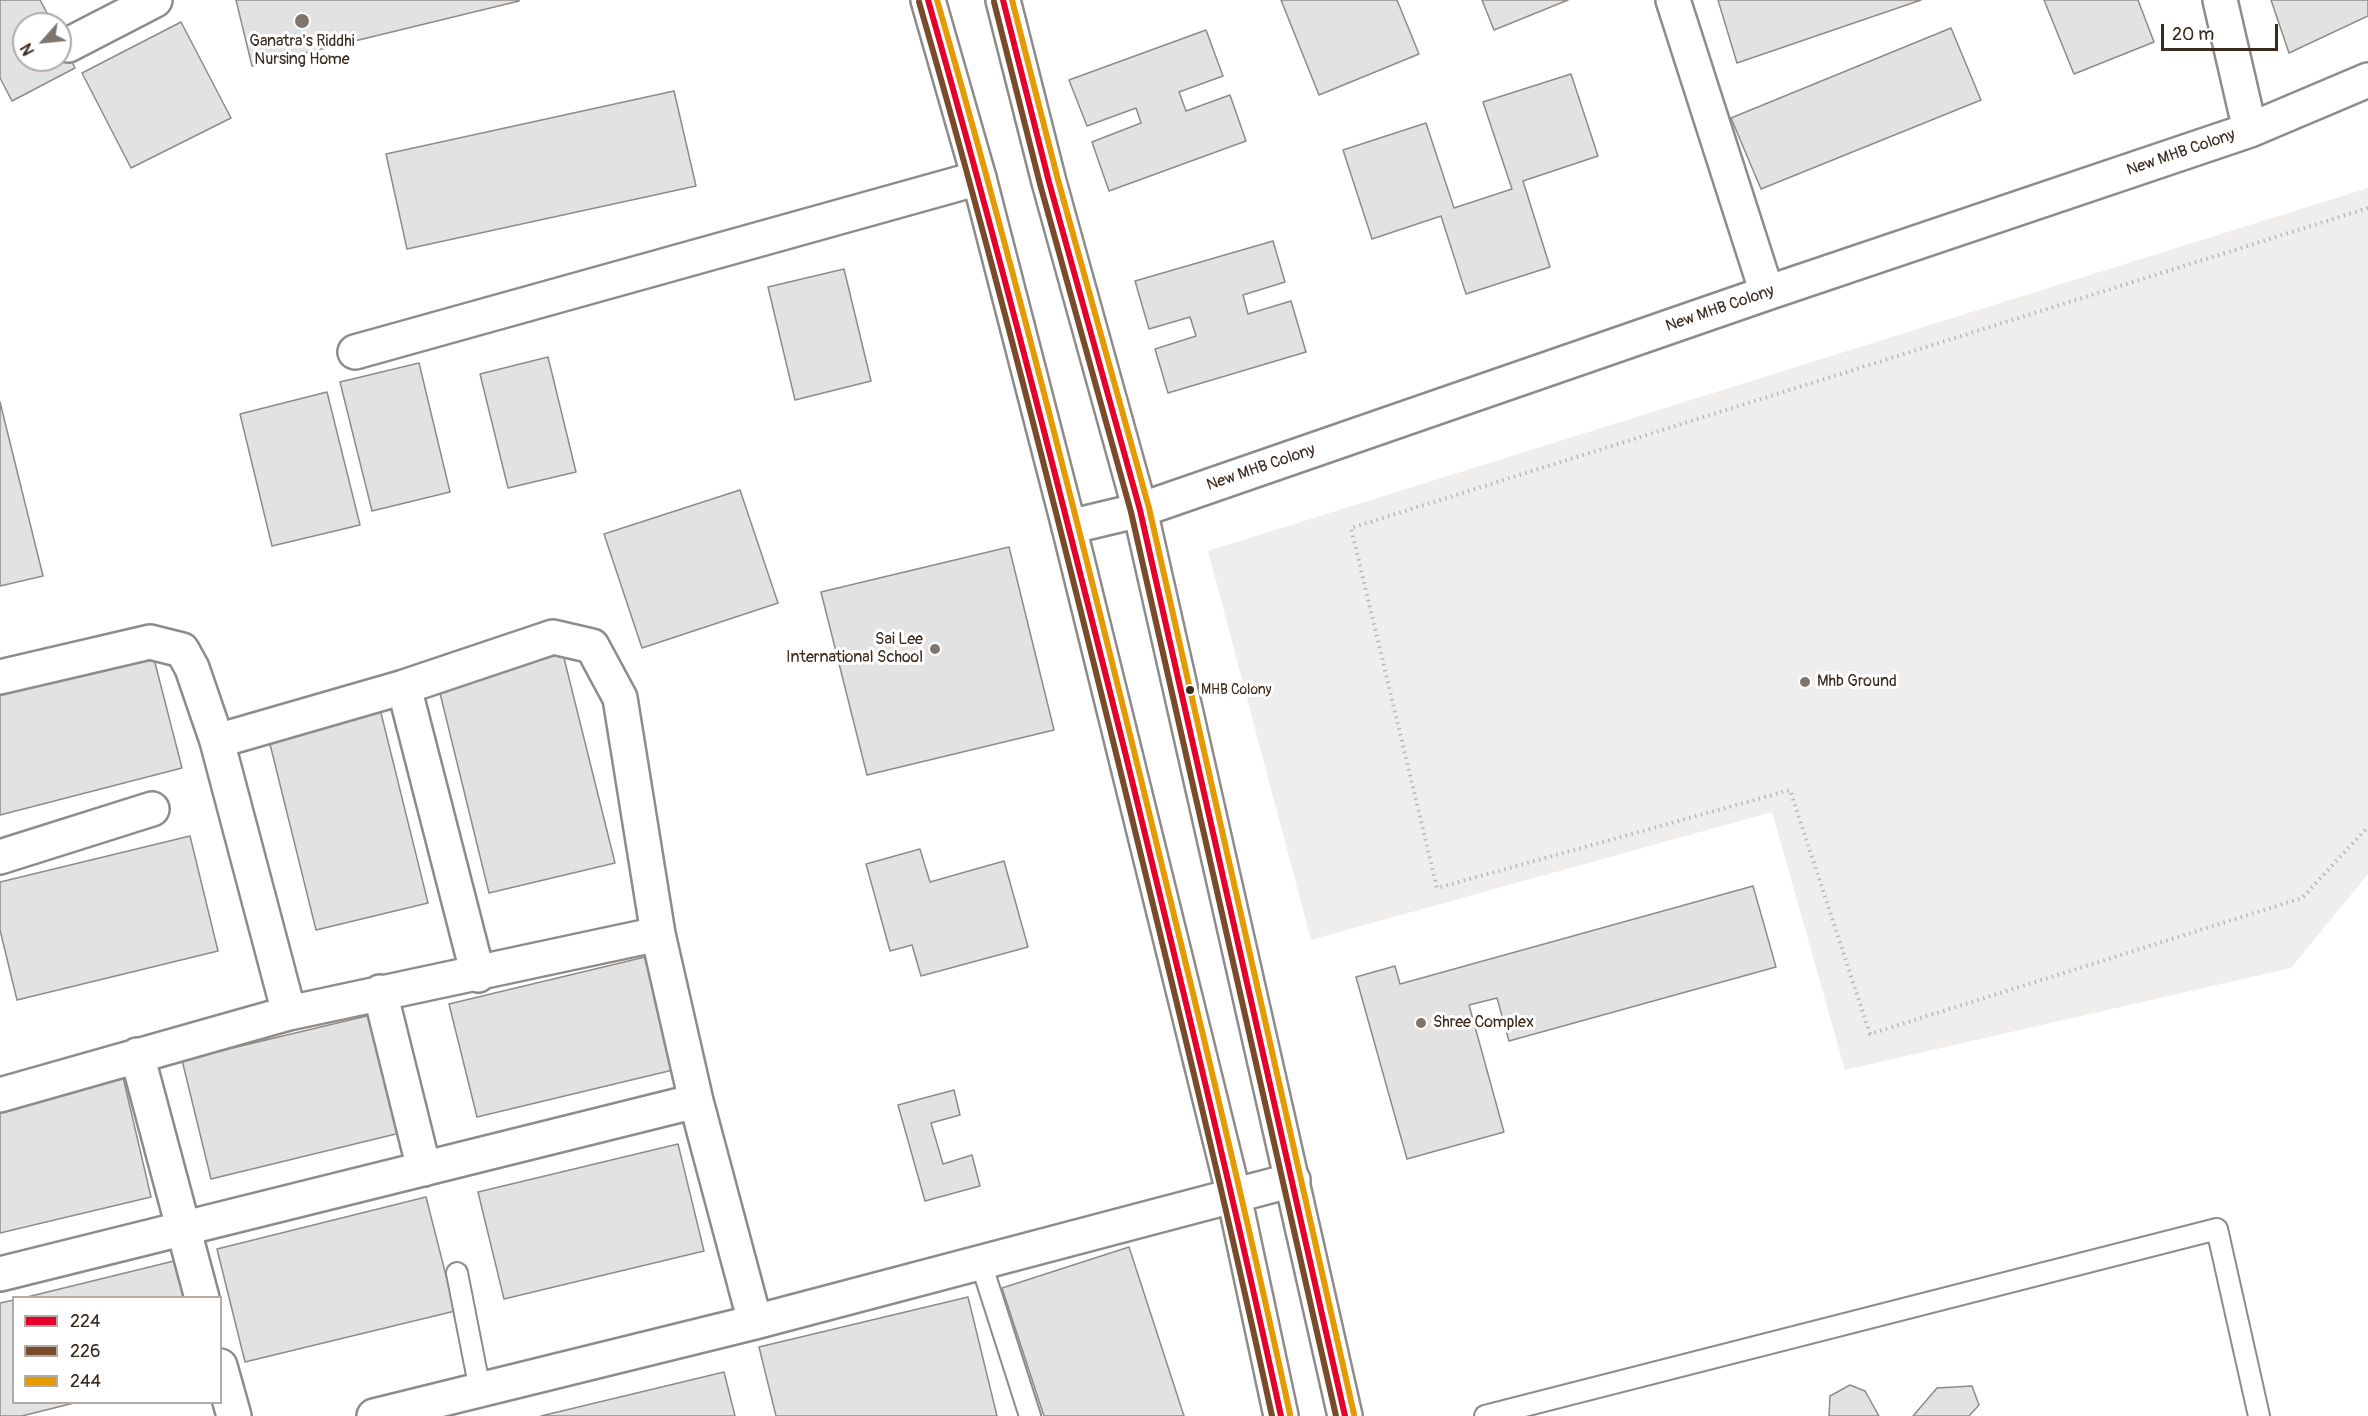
<!DOCTYPE html>
<style>
body{margin:0}
#map{position:relative;width:2368px;height:1416px;overflow:hidden;background:#fff;font-family:Pangolin,sans-serif}
canvas{display:block}
.legend{position:absolute;left:12px;top:1296px;width:210px;height:108px;box-sizing:border-box;background:#fff;border:2px solid #b1aaa5;margin:0;padding:8px 10px;list-style:none;font-size:18px;color:#3b2a1e}
.legend li{display:flex;align-items:center;gap:12px;height:30px}
.legend b{width:30px;border:2px solid #b1aaa5}
.north{position:absolute;left:12px;top:12px;width:60px;height:60px;box-sizing:border-box;background:#fff;border:2px solid #b1aaa5;border-radius:50%;rotate:243deg;font-size:16px;font-weight:700;line-height:24px;text-align:center;color:#3b2a1e}
.north::after{content:'';display:block;margin:auto;width:21px;height:27px;background:#80756d;clip-path:polygon(50% 0,100% 100%,50% 72%,0 100%)}
.scale{position:absolute;left:2161px;top:24px;width:117px;height:27px;box-sizing:border-box;border:3px solid #3b2a1e;border-top:0;padding-left:8px;font-size:18px;line-height:21px;white-space:nowrap;color:#3b2a1e;-webkit-text-stroke:4px #fff;paint-order:stroke}
</style>
<div id="map">
<canvas width="2368" height="1416"></canvas>
<ul class="legend">
<li><b style="height:8px;background:#e4002b"></b>224</li>
<li><b style="height:8px;background:#7a4b2a"></b>226</li>
<li><b style="height:8px;background:#e49a03"></b>244</li>
</ul>
<div class="north">N</div>
<div class="scale">20 m</div>
</div>
<script>
const ctx = document.querySelector('canvas').getContext('2d');
ctx.lineJoin = 'round';
function fillPath(path, color) { ctx.fillStyle = color; ctx.fill(path, 'evenodd'); }
function stroke(path, color, width, dash) { ctx.strokeStyle = color; ctx.lineWidth = width; ctx.lineCap = dash ? 'butt' : 'round'; ctx.setLineDash(dash || []); ctx.stroke(path); }
function write(font, color, halo, rows, align = 'center') {
  ctx.font = font + ' Pangolin,sans-serif'; ctx.lineWidth = 6; ctx.setLineDash([]); ctx.textBaseline = 'middle'; ctx.strokeStyle = halo; ctx.fillStyle = color; for (const [text, x, y, turn = 0] of rows) {
    ctx.save(); ctx.translate(x, y); ctx.rotate((+turn || 0) * Math.PI / 180); ctx.textAlign = isNaN(turn) ? turn : align; if (halo) ctx.strokeText(text, 0, 0); ctx.fillText(text, 0, 0); ctx.restore();
  }
}
fillPath(new Path2D(`
 M2368,188V874L2291,968L1845,1070L1772,812L1311,940L1208,551Z`), '#efeeed');
const building = new Path2D(`
 M0,0H40L53,24H24V60H60V38L75,68L12,101L0,78Z
 M236,0H519V1L252,66Z
 M1281,0H1397L1419,54L1319,95Z
 M1482,0H1568L1494,30Z
 M1718,0H1921L1737,63Z
 M2044,0H2138L2154,42L2074,74Z
 M2271,0H2368V16L2289,53Z
 M181,22L231,118L131,168L82,73Z
 M1951,28L1981,100L1761,189L1731,118Z
 M1206,30L1223,76L1179,92L1186,111L1230,95L1246,141L1109,191L1092,142L1141,123L1136,108L1087,126L1069,80Z
 M1571,74L1598,156L1523,181L1550,267L1466,294L1441,216L1372,239L1343,150L1426,123L1454,208L1512,189L1483,102Z
 M674,91L696,186L407,249L386,154Z
 M1273,241L1285,282L1243,295L1248,314L1291,301L1306,352L1168,393L1155,349L1196,336L1190,317L1149,329L1135,281Z
 M844,269L871,381L795,400L768,287Z
 M548,357L576,472L508,488L480,374Z
 M419,363L450,492L372,511L340,382Z
 M327,392L360,525L272,546L240,414Z
 M0,402L43,576L0,586Z
 M740,490L778,603L642,648L604,534Z
 M1009,547L1054,730L867,775L821,592Z
 M563,654L615,863L489,893L438,685Z
 M153,655L182,768L0,815V695Z
 M379,705L428,903L316,930L267,732Z
 M190,836L218,951L17,1000L0,930V882Z
 M920,849L930,882L1004,861L1028,947L921,976L912,945L890,951L866,864Z
 M1753,886L1776,967L1509,1041L1497,998L1469,1005L1504,1132L1407,1159L1356,977L1395,966L1400,984Z
 M645,957L673,1070L477,1117L449,1004Z
 M375,1014L404,1132L211,1179L182,1060Z
 M123,1077L151,1197L0,1233V1107Z
 M954,1090L960,1115L931,1123L943,1164L972,1155L980,1186L925,1201L898,1105Z
 M678,1144L704,1251L504,1299L478,1192Z
 M426,1197L455,1311L245,1362L217,1249Z
 M1129,1247L1184,1416H1044L1002,1288Z
 M178,1260L187,1298H23Z
 M968,1297L997,1416H776L759,1347Z
 M14,1300V1402H78L22,1416H0V1303Z
 M724,1372L735,1416H541Z
 M1850,1385L1865,1391L1879,1416H1829L1830,1396Z
 M1972,1386L1979,1405L1969,1416H1913L1937,1388Z`);
fillPath(building, '#e3e2e2');
stroke(building, '#8e8b88', 1.5);
const lane = new Path2D(`
 M981,1263L1030,1416
 M457,1273L480,1390
 M1485,1416L2217,1229L2259,1416`);
const street = new Path2D(`
 M1673,0L1767,293
 M2220,0L2250,130
 M68,45L155,0
 M355,352L979,178
 M1069,527L1140,510L1767,293L2250,130L2368,80
 M0,677L150,642L182,650L192,668L217,741L289,1013
 M404,687L478,975
 M217,741L404,687L553,637L592,646L620,698L658,934
 M0,857L152,809
 M380,992L424,1169
 M137,1055L202,1298
 M0,1095L289,1013L658,934L696,1101L755,1322
 M0,1274L696,1101
 M220,1366L234,1416
 M374,1416L755,1322L1293,1180`);
const secondary = new Path2D(`
 M928,0L979,178L1069,527L1234,1196L1281,1416
 M1003,0L1049,182L1140,510L1345,1416`);
stroke(lane, '#8e8b88', 24);
stroke(street, '#8e8b88', 38);
stroke(secondary, '#8e8b88', 38);
stroke(new Path2D(`
 M2368,208L1351,528L1437,888L1790,790L1870,1034L2302,898L2368,827`), '#b9b8b6', 4, [1.5, 4.5]);
stroke(lane, '#fff', 20);
stroke(street, '#fff', 33);
stroke(secondary, '#fff', 33);
stroke(new Path2D(`
 M928,0C999,249 1062,500 1125,752C1179,973 1233,1194 1281,1416
 M1003,0L1049,182L1140,510L1345,1416`), '#e4002b', 6);
stroke(new Path2D(`
 M919,2C991,251 1054,502 1116,753C1170,974 1224,1194 1272,1416
 M994,2L1040,184L1131,512L1336,1416`), '#7a4b2a', 6);
stroke(new Path2D(`
 M937,0C1009,249 1072,500 1134,751C1188,972 1242,1192 1290,1414
 M1012,0L1058,180L1149,508L1354,1414`), '#e49a03', 6);
for (const [x, y, r, color] of [
 [302,21,8,"#80756d"],
 [935,649,6,"#80756d"],
 [1805,682,6,"#80756d"],
 [1190,690,5,"#3b2a1e"],
 [1421,1023,6,"#80756d"]
]) { const dot = new Path2D(); dot.arc(x, y, r, 0, 2 * Math.PI); ctx.fillStyle = color; ctx.fill(dot); stroke(dot, '#fff', 2); }
write('14px', '#3b2a1e', '#fff', [
 ["MHB Colony",1201,690]
], 'left');
write('16px', '#3b2a1e', '#fff', [
 ["Ganatra's Riddhi",302,42,"center"],
 ["Nursing Home",302,60,"center"],
 ["Sai Lee",923,640,"right"],
 ["International School",923,658,"right"],
 ["Mhb Ground",1817,682],
 ["Shree Complex",1433,1023]
], 'left');
write('16px', '#3b2a1e', '#fff', [
 ["New MHB Colony",2181,153,-19],
 ["New MHB Colony",1720,309,-19],
 ["New MHB Colony",1261,468,-19]
]);
</script>
